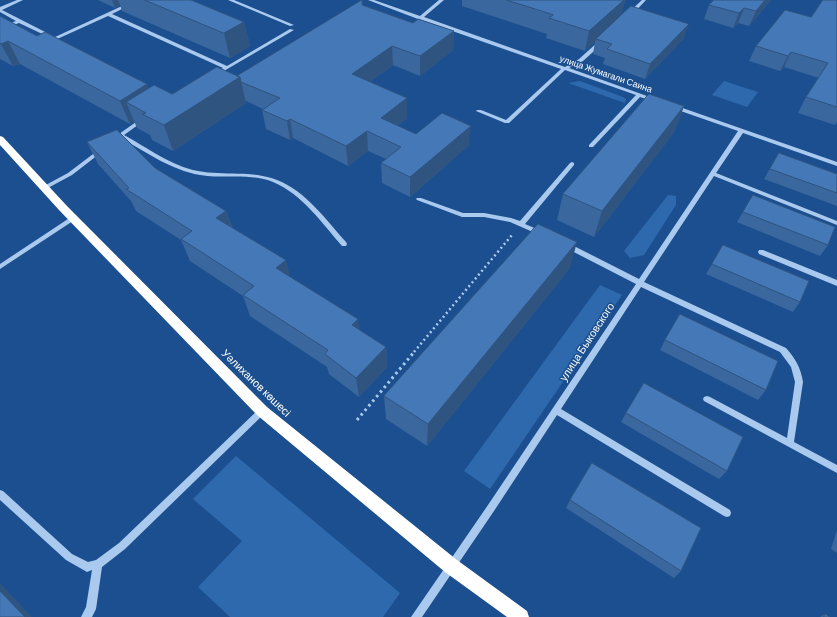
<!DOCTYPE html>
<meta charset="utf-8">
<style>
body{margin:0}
canvas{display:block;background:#1b4f8f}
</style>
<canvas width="837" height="617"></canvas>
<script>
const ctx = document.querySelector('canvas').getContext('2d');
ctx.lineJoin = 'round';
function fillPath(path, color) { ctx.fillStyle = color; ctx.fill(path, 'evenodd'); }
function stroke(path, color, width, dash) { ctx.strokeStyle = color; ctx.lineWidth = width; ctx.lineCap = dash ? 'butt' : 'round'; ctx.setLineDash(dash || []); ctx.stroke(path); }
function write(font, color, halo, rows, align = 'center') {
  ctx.font = font + ' Barlow,sans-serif'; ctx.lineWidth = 3; ctx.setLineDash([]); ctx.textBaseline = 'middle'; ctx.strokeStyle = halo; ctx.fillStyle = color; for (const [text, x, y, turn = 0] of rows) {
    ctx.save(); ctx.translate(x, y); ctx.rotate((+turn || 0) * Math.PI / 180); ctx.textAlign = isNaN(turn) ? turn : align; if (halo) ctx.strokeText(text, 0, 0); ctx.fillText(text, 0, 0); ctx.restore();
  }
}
fillPath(new Path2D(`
 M580,81L623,97L626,99L625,103L568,83Z
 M724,81L758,92L747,107L712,95Z
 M668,195L676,196V205L644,255L630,258L624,251Z
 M600,285L622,295L490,489L464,471Z
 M236,456L400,593L383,617H230L198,587L242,541L193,499Z`), '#2e69ad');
stroke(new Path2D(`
 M414,352L512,235`), '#a9c9ee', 2.5, [2, 3]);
stroke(new Path2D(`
 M357,420L415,351`), '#a9c9ee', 3, [2.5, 3.5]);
fillPath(new Path2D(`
 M17,0H23L2,10L55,37L135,0H140L112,14L227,66L290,29L294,30L217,75L215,74V73L223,68L108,16L55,40L19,23L0,30V27L16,21L0,12V7Z
 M228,0H234L294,25L290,26Z
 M368,0H374L420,16L439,0H444L424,17L565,67L579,59L599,41H603V43L583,61L569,68L658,100L655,102L640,97L593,147H589V145L636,95L565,70L509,123H505L476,111L477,110H481L506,120L561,69L418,19Z
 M642,0H646L632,15H628V13Z
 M674,105L837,162V166L743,133L716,173L837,221V225L714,176L644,282L786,348C795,358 801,368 803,382L794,442L837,465V473L704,401L703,399L704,397L707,396L710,397L787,438L795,382L791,367L780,352L641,287L561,409L730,510L731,513L730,516L727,517L724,516L557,415L494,511L422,617H411L488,505L636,284L566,248L565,246L566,244H570L639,279L738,131L672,108V106Z
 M143,117L145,118V120L124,135C148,148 171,166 198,171C224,176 252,170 277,180C306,191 326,220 346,242L347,244L346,246H342C322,223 302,194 273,182C250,173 224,179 200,175C171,170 146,152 121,138L116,141H112V139Z
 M101,148L104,150L103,151L72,175L46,189H42V187L68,173Z
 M572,162L574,163V165L525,224L544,232L545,234L544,236H542L510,222L484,217H462L417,200L416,199L417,198H421L463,213H484L511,218L520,221L570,163Z
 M71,217H73L76,219L0,269V264Z
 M759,250H763L837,280V286L759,254L758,252Z
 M262,408L265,409L266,411L265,413L125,549L102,567L96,609L92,617H81L86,607L92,570L87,572L66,560L0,500V490L3,491L72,554L88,562L96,560L119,543L259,409Z`), '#a9c9ee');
fillPath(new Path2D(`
 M0,136L3,137L67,206L267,407L457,560L527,611L529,617H507L445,572L257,415L59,210L0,145Z`), '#fff');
fillPath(new Path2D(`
 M98,0H191L244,22L250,46L230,58L122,11L120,5L115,8Z
 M362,0L363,5L413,23L454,31L453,50L420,76L393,65L370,82L407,118L397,126L416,134L469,145L410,197L382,183L381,163L386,159L368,151L348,166L293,138L290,140L266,129L262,110L263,109L246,101V103L173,151L152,140L150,135L137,128L134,121L130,124L20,64L13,66L0,59V16L37,36L149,88L172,94L237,76Z
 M462,0H626L625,1L621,15L684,38L645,79L603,64L605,58L593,54L595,42L585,51L546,38L547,34L462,6Z
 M714,0H771L749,26L738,23L733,28L704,19L709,5Z
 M837,0V122L835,125L798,113L806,97L819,78L784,67L780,71L749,61L756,46L811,17Z
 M684,106L674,132L594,237L557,220L563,194Z
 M87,142L155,168L226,211L232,227L290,277L360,331L386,347L387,367L359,397L329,374L327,367L250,316L243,296L190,261L181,240L136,211L131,201L98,164Z
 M779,153L837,174V206L764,179Z
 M743,212L828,245L820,256L737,222Z
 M712,264L800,302L793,312L706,274Z
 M570,268L427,446L386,419L384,396Z
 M665,340L766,390L758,400L660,350Z
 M626,413L727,471L719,479L621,422Z
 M570,500L681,571L674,578L566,508Z
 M837,530V553L831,549Z
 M825,614L830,617H820Z`), '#3a679d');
fillPath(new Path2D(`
 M112,0H118L120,5L115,8Z
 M613,0H626L625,1L620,18L596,39L595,42L585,51L589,31Z
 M765,0H771L749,26L756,11Z
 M744,8L738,23L733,28L739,13Z
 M244,22L250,46L230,58L224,33Z
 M689,24L684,38L645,79L650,64Z
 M454,31L453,50L420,76V56Z
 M8,41L20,64L13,66L1,44Z
 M392,46L393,65L354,94L352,74Z
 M791,52L784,67L780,71L788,56Z
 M240,77L246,103L173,151L164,125Z
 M147,84L156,107L126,102L134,121L130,124L120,101Z
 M407,98V118L382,138L381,118Z
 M684,106L674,132L594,237L602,211Z
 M290,119L293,138L290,140L287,121Z
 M471,126L469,145L410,197V177Z
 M367,131L368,151L348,166L346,146Z
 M226,211L233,232L216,218Z
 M577,242L570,268L427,446L428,424Z
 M286,260L291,281L276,268Z
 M358,319L361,339L352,325Z
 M386,347L387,367L359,397L356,378Z
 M0,583L32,617H25L0,591Z`), '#305480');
const building = new Path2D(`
 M145,0H191L244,22L224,33Z
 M362,0V5L413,23L418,19L454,31L420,56L392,46L352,74L407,98L381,118L416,134L442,113L471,126L410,177L381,163L401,147L367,131L346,146L290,119L287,121L262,110L280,98L241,82L240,77L237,76Z
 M507,0H624L589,31L549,18L553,15Z
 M714,0H765L756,11L744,8L739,13L709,5Z
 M823,0H837V107L806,97L828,63L791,52L788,56L756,46L785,10L811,17Z
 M631,6L689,24L650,64L607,49L612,44L596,39Z
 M0,16L37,36L45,32L147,84L120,101L8,41L1,44L0,43Z
 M217,67L240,77L164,125L142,114L146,113L126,102L154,85L172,94Z
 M649,94L684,106L602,211L563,194Z
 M117,130L155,168L226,211L216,218L286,260L276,268L358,319L352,325L386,347L356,378L325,354L328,350L243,295L254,286L181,239L192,231L126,189L129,188L87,142Z
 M779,153L837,174V193L770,169Z
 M753,195L835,227L828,245L743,212Z
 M538,224L577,242L428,424L384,396Z
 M723,245L809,281L800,302L712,264Z
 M680,314L778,361L766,390L665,340Z
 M644,383L743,437L727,471L626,413Z
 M592,463L701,528L681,571L570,500Z
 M0,591L25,617H0Z
 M825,614L830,617H824Z`);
fillPath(building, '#4478b7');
stroke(building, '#305480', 1);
write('9px', '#fff', '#1b4f8f', [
 ["улица Жумагали Саина",606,74,19]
]);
write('11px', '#fff', '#1b4f8f', [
 ["улица Быковского",587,342,-57],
 ["Уәлиханов көшесі",256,383,44]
]);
</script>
